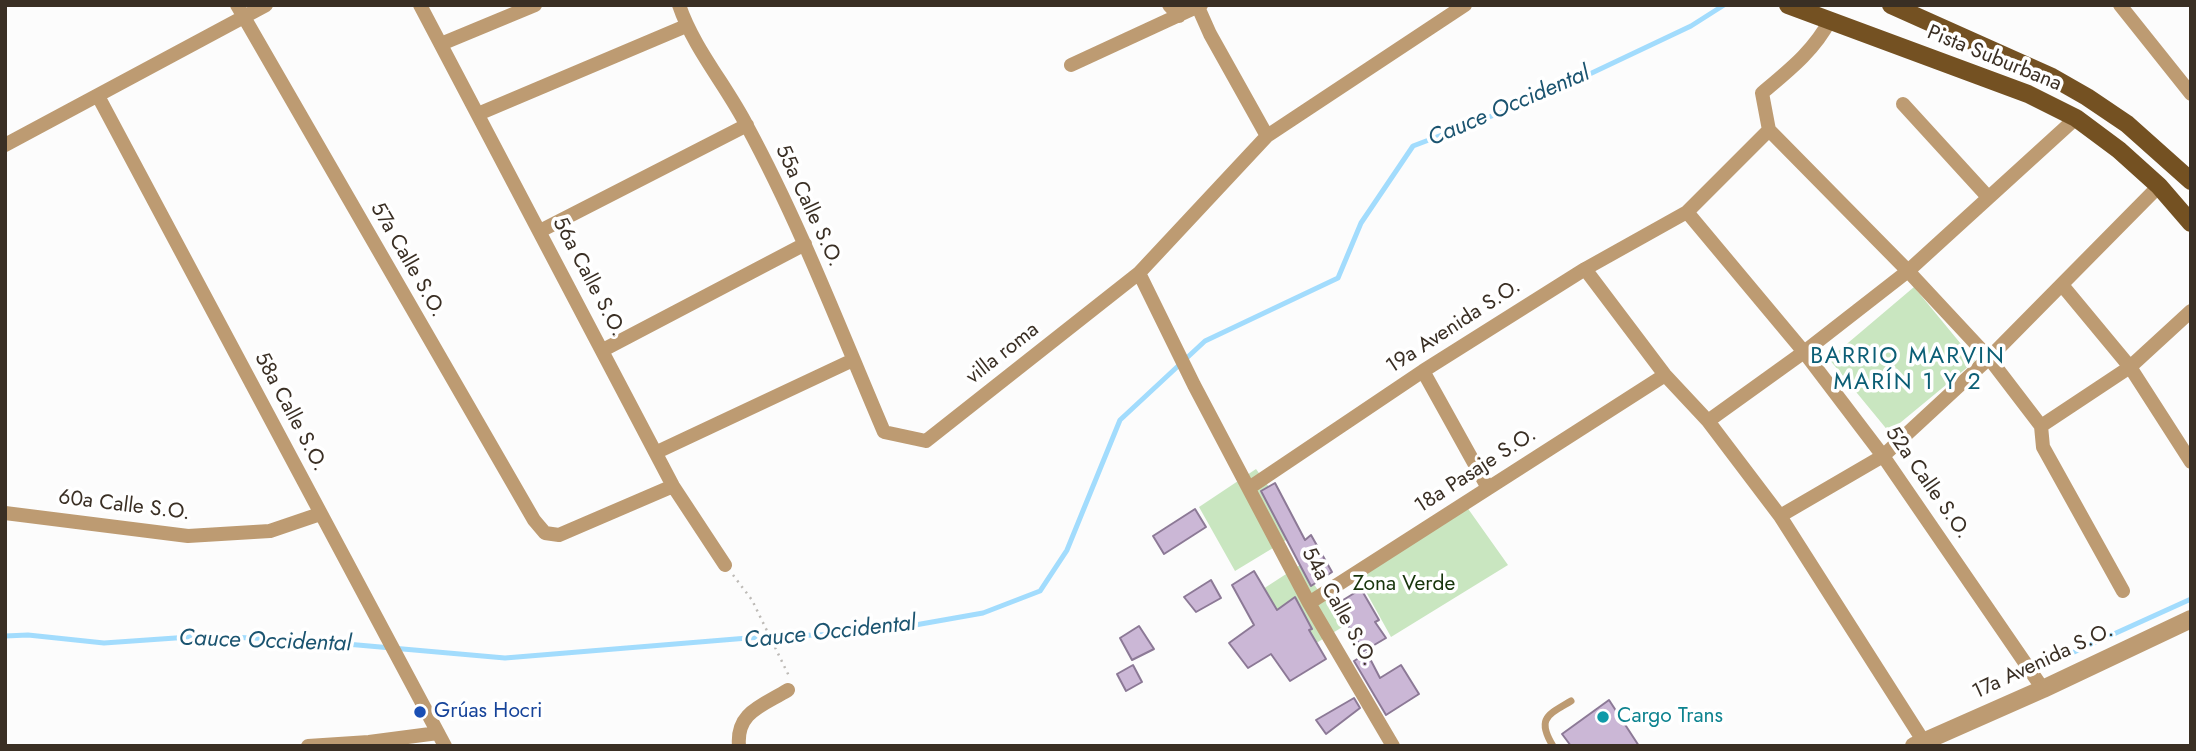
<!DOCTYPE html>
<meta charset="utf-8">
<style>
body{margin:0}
#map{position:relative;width:2196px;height:751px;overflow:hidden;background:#fcfcfc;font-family:Jost,sans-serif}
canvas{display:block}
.frame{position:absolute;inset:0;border:7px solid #3a2f24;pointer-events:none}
</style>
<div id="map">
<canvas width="2196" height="751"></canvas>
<div class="frame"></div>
</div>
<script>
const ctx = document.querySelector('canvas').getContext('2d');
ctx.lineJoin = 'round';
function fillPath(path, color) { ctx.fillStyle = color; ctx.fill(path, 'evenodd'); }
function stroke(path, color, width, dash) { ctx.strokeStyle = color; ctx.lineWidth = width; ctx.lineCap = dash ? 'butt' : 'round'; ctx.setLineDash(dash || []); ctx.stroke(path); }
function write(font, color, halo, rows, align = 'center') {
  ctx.font = font + ' Jost,sans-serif'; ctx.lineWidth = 7; ctx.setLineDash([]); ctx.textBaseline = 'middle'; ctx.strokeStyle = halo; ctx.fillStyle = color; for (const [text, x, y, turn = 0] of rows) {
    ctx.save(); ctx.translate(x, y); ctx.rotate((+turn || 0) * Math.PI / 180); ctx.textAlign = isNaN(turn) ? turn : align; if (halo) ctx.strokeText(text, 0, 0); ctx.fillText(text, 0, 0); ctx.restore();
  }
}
fillPath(new Path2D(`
 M1914,287L1975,361L1889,432L1829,359Z
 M1256,469L1301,531L1235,571L1199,507Z
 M1464,503L1508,565L1391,637L1355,572Z
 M1300,565L1344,626L1279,666L1243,602Z`), '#c9e6c0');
stroke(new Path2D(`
 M5,636L28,635L104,643L204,636L301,640L505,658L760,637L870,633L983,613L1040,591L1067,550L1120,420L1205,341L1338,278L1361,223L1413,146L1539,98L1691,26L1724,5
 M2052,662L2191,599`), '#a2dcfd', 5);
const building = new Path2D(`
 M1275,483L1305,540L1311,535L1332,572L1311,586L1261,491Z
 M1195,509L1206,527L1164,554L1153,536Z
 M1254,571L1277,610L1295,597L1312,629L1309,630L1326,659L1290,681L1271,654L1248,668L1229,643L1254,625L1232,585Z
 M1211,580L1221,598L1196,612L1184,597Z
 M1361,589L1379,620L1375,622L1386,638L1364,651L1335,605Z
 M1139,626L1154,649L1132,660L1120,638Z
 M1367,653L1380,678L1401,665L1419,694L1386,715L1354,661Z
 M1133,665L1142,682L1126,691L1117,674Z
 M1354,698L1360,708L1326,734L1316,720Z
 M1609,700L1639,746H1571L1562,734Z`);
fillPath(building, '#cbb7d6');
stroke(building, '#8c7996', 2);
stroke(new Path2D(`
 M733,575L752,600L789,676`), '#bdbab6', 2.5, [2, 5]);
stroke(new Path2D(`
 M1553,746C1536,718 1548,715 1571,701`), '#bd9b72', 7);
stroke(new Path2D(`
 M237,5L534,520L545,533L559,535L673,486
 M420,5L673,486L725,565
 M679,5C694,49 726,85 747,126C800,224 840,329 884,432L926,441L1139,273L1267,136
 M1169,5L1179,16
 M2120,5L2191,94
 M1198,7L1210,34L1267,136L1465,5
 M1830,20C1814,51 1788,71 1762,93L1769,130L1908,271L1989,358L2041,426L2130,367L2191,311
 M441,44L535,5
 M1071,65L1201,5
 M98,96L445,746
 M1903,104L1988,197
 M478,114L686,26
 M5,145L266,5
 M1687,212L1804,352L1883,456L2043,689
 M540,231L747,125
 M1585,269L1665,375L1708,421L1780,516L1924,742
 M1139,273L1194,385L1309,603L1393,746
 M2062,285L2130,367L2191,462
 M603,350L805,244
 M1423,371L1488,488
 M1708,421L1804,352L1908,271L2076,118
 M2041,426L2043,447L2123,591
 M657,452L853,360
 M1249,488L1423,371L1585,269L1687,212L1769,130
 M5,513L188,536L270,531L320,514
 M1780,516L1883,456L1989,358L2159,186
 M1309,603L1665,375
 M308,746L369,742L438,733
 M739,746C736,712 762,706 788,690`), '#bd9b72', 14);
stroke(new Path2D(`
 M1914,746L2043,689L2191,619`), '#bd9b72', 18);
stroke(new Path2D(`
 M1788,5L2028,94L2076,118L2119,150L2159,186L2191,223
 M1891,5L2052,77L2087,97L2127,124L2191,181`), '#745122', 18);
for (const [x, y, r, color] of [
 [420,712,7,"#1a4fb4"],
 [1603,717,7,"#0f9aa8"]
]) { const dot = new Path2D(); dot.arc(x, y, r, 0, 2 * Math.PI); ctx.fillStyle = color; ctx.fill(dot); stroke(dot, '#fff', 2.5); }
write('21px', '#3a2f24', '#fff', [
 ["Pista Suburbana",1994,59,22],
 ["55a Calle S.O.",808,206,65],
 ["57a Calle S.O.",407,260,60],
 ["56a Calle S.O.",588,277,62],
 ["19a Avenida S.O.",1454,327,-33],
 ["villa roma",1003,354,-38],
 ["58a Calle S.O.",290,412,62],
 ["18a Pasaje S.O.",1476,471,-33],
 ["52a Calle S.O.",1927,483,55],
 ["60a Calle S.O.",124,506,7],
 ["54a Calle S.O.",1338,607,61],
 ["17a Avenida S.O.",2043,662,-25]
]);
write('21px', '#17340b', '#fff', [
 ["Zona Verde",1404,585]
]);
write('21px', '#164399', '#fff', [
 ["Grúas Hocri",434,712]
], 'left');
write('21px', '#0d838f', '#fff', [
 ["Cargo Trans",1617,717]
], 'left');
write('italic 23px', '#1b5470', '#fff', [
 ["Cauce Occidental",1509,107,-23],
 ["Cauce Occidental",830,633,-6],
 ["Cauce Occidental",265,642,2]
]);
ctx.letterSpacing = '2px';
write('23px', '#0b5e75', '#fff', [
 ["BARRIO MARVIN",1908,357],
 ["MARÍN 1 Y 2",1908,383]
]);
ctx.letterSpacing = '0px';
</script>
